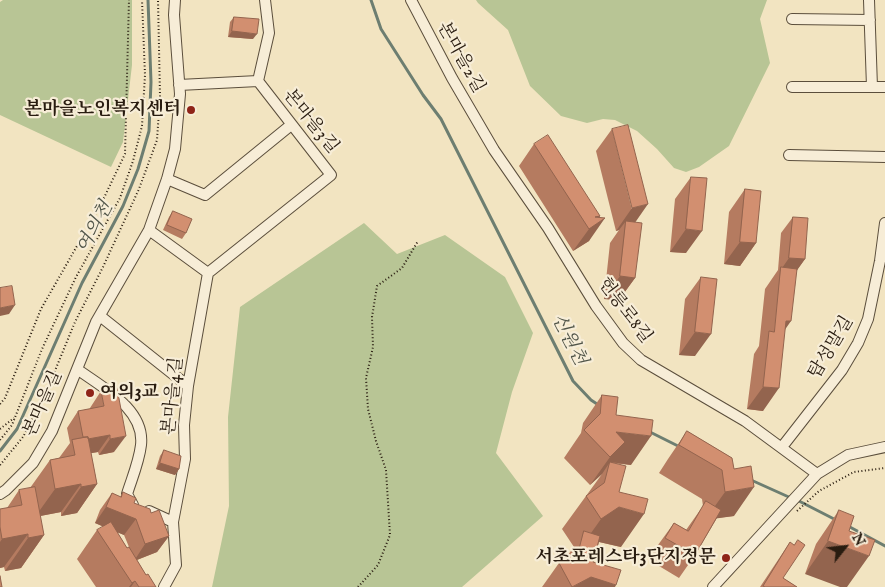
<!DOCTYPE html>
<meta charset="utf-8">
<style>
body{margin:0}
#map{position:relative;width:885px;height:587px;overflow:hidden;background:#f2e4c1;font-family:"IM FELL English",serif}
canvas{display:block}
.north{position:absolute;left:820px;top:522px;width:50px;height:50px;-webkit-text-stroke:4px #f7edd7;paint-order:stroke;rotate:61deg;font-size:14px;font-weight:700;line-height:20px;text-align:center;color:#291c10}
.north::after{content:'';display:block;margin:auto;width:18px;height:22px;background:#291c10;clip-path:polygon(50% 0,100% 100%,50% 72%,0 100%)}
</style>
<div id="map">
<canvas width="885" height="587"></canvas>
<div class="north">N</div>
</div>
<script>
const ctx = document.querySelector('canvas').getContext('2d');
ctx.lineJoin = 'round';
function fillPath(path, color) { ctx.fillStyle = color; ctx.fill(path, 'evenodd'); }
function stroke(path, color, width, dash) { ctx.strokeStyle = color; ctx.lineWidth = width; ctx.lineCap = dash ? 'butt' : 'round'; ctx.setLineDash(dash || []); ctx.stroke(path); }
function write(font, color, halo, rows, align = 'center') {
  ctx.font = font + ' "IM FELL English","Noto Serif KR",serif'; ctx.lineWidth = 4.5; ctx.setLineDash([]); ctx.textBaseline = 'middle'; ctx.strokeStyle = halo; ctx.fillStyle = color; for (const [text, x, y, turn = 0] of rows) {
    ctx.save(); ctx.translate(x, y); ctx.rotate((+turn || 0) * Math.PI / 180); ctx.textAlign = isNaN(turn) ? turn : align; if (halo) ctx.strokeText(text, 0, 0); ctx.fillText(text, 0, 0); ctx.restore();
  }
}
fillPath(new Path2D(`
 M3,0H132V65L123,142L111,167L0,115V2Z
 M476,0H767L760,19L770,63L729,146L699,167L686,172L674,168L657,149L637,131L615,120L603,119L587,123L561,116L530,86L508,30L478,3Z
 M364,223L397,254L445,235L505,277L533,333L512,392L496,453L543,516L462,587H212L229,506L228,417L240,307Z`), '#b8c595');
stroke(new Path2D(`
 M371,0L381,29L423,95L441,119L573,381L591,400L600,406
 M650,432L680,447
 M0,451L17,429L82,283L123,206L138,169L149,131L151,82L148,0
 M751,480L791,498
 M797,500L836,520
 M848,526L885,546`), '#6d7e71', 3);
const street = new Path2D(`
 M411,0L452,78L494,150L548,228L596,306L623,343L641,360L745,421L817,474
 M869,0L872,87
 M792,19L870,20
 M258,81L269,33L265,0
 M792,87H885
 M789,155L885,157
 M167,179L205,195L291,125
 M149,230L208,273L331,175L258,81L179,85
 M100,316L188,386
 M77,369C103,388 145,409 141,445C139,462 132,478 127,494L133,505
 M782,447L842,370L858,343L868,319L880,261L885,223
 M0,494L6,490L33,463L52,431L96,322L149,230L167,179L175,149L180,94L174,15L175,0
 M149,511L173,522
 M164,587L176,565L173,522L185,459L184,425L188,386L208,273
 M713,587L817,474L848,455L885,447`);
stroke(street, '#5b4e3c', 12);
stroke(new Path2D(`
 M0,404L5,398L41,309L101,204L125,154L129,0
 M0,429L14,418
 M0,440L12,425L42,349L76,277L120,198L133,161L142,126L145,75L142,0
 M0,465L23,437L45,395L75,322L103,267L139,189L157,140L160,96L158,0
 M797,511L819,491L854,472L885,468
 M358,587L378,565L390,535L386,470L376,441L368,409L366,378L373,347L372,317L377,286L402,268L418,241`), '#291c10', 2, [1, 2.5]);
stroke(street, '#f7edd7', 10);
fillPath(new Path2D(`
 M234,17L253,39L228,37L230,22Z
 M612,129L635,222V278L619,300L604,299L610,243L619,230L616,231L596,151Z
 M534,144L600,216L589,241L573,251L519,166Z
 M691,177L686,253L670,252L675,199Z
 M745,189L756,243L740,266L724,264L729,212Z
 M173,211L186,233L182,239L163,230L169,217Z
 M793,217L805,259L796,271L785,329L763,411L747,409L754,354L759,346L765,289L778,270L781,233Z
 M701,277L695,356L679,355L685,299Z
 M101,391L114,452L99,455L98,452L91,453L97,484L77,513L61,516V512L40,516L44,535L21,568L5,571L4,567L0,568V509L7,508L19,490L30,488L50,460L59,458L70,443L67,428L78,411L90,409V408Z
 M602,395L616,415L631,465L611,463L619,492L621,547L599,542L593,562L615,587H542L559,563L564,560L574,547L562,529L602,474L590,485L564,458L581,433L583,423Z
 M687,431L732,458L734,516L717,518L695,555L679,578L649,560L658,545L674,523L686,530L703,506L702,499L659,473L668,459Z
 M164,450L179,469L175,475L156,469L160,456Z
 M123,492L134,503L151,513L169,536L157,552L137,560L146,575L156,587H96L77,559L97,530L104,527L95,523L100,510L112,493L120,497ZM117,532L124,535L129,547L127,548Z
 M839,510L849,531L805,574L816,544Z
 M790,542L783,578L797,587H760Z`), '#b57b60');
fillPath(new Path2D(`
 M232,31L257,34L253,39L228,37Z
 M648,204L632,227L626,221L619,230L616,231L632,208Z
 M600,216L594,225L605,218L589,241L573,251L589,229L595,217Z
 M686,229L702,231L686,253L670,252Z
 M740,242L756,243L740,266L724,264Z
 M789,258L805,259L793,276L780,271Z
 M620,276L635,278L619,300L604,299Z
 M15,305L9,314L0,316V308Z
 M786,321H791L775,344Z
 M695,332L711,334L695,356L679,355Z
 M763,387L779,388L763,411L747,409Z
 M616,432L651,436L631,465L611,462L609,465L610,462L602,474L590,485L610,457Z
 M110,435L98,452L74,456L84,440Z
 M126,436L114,452L99,455L110,439Z
 M160,463L179,469L175,475L156,469Z
 M81,484L61,512L35,517L55,489Z
 M97,484L77,513L61,516L81,487Z
 M754,487L734,516L705,520L725,492Z
 M106,507L136,519L124,535L95,523Z
 M619,507L644,514L621,547L595,541L579,550L601,519Z
 M28,534L4,567L0,568V542L2,539Z
 M44,535L21,568L5,571L28,538Z
 M169,536L157,552L134,561L145,544Z
 M828,541L869,556L847,587H840L805,574Z
 M591,577L616,585L615,587H573Z
 M135,581L131,587H129L132,583Z`), '#93644e');
const building = new Path2D(`
 M234,17L259,19L257,34L232,31Z
 M628,125L648,204L632,208L612,129Z
 M548,135L600,216L595,217L605,218L589,229L534,144Z
 M691,177L707,178L702,231L686,229Z
 M745,189L761,191L756,243L740,242Z
 M173,211L192,219L186,233L167,225Z
 M793,217L808,218L805,259L789,258Z
 M626,221L642,223L635,278L620,276Z
 M781,267L797,269L791,321H786L779,388L763,387L769,331L774,332Z
 M701,277L717,279L711,334L695,332Z
 M12,286L15,305L0,308V288Z
 M117,388L126,436L110,439V435L88,439V437H83L78,411L104,406L101,391Z
 M602,395L618,397L616,415L653,420L651,436L616,432L625,442L610,457L584,430L600,414Z
 M687,431L732,458L734,469L751,466L754,487L725,492L722,470L679,445Z
 M88,437L97,484L81,487V484L55,489L50,460L75,455L72,440Z
 M164,450L181,456L179,469L160,463Z
 M610,462L626,466L619,492L648,499L644,514L619,507L601,519L586,496L604,483Z
 M35,487L44,535L28,538V534L2,539L0,527V509L22,505L19,490Z
 M123,492L136,498L134,503L150,509L151,513L159,510L169,536L145,544L136,519L106,507L112,493L121,497Z
 M706,501L721,510L695,555L665,538L674,523L688,531Z
 M839,510L854,516L849,531L875,540L869,556L828,541Z
 M111,522L127,548L129,547L146,575L148,574L156,587H139L135,581L132,583L97,530Z
 M584,531L600,536L593,562L621,570L616,585L591,577L572,587L559,563L578,552Z
 M798,540L805,545L783,578L797,587H765L763,586L790,542L794,545Z
 M0,576L2,587H0Z`);
fillPath(building, '#d28f70');
stroke(building, '#93644e', 1);
for (const [x, y, r, color] of [
 [191,110,5,"#8f2418"],
 [90,393,5,"#8f2418"],
 [726,558,5,"#8f2418"]
]) { const dot = new Path2D(); dot.arc(x, y, r, 0, 2 * Math.PI); ctx.fillStyle = color; ctx.fill(dot); stroke(dot, '#f7edd7', 2); }
write('18px', '#291c10', '#f7edd7', [
 ["본마을2길",460,58,61],
 ["본마을3길",310,122,51],
 ["헌릉로8길",624,311,53],
 ["탑성말길",832,348,-59],
 ["본마을4길",174,396,-84],
 ["본마을길",44,404,-66]
]);
write('bold 18px', '#291c10', '#f7edd7', [
 ["본마을노인복지센터",181,110],
 ["여의3교",100,393,"left"],
 ["서초포레스타3단지정문",716,558]
], 'right');
write('italic 19px', '#515549', '#f7edd7', [
 ["여의천",96,228,-62],
 ["신원천",568,340,63]
]);
</script>
